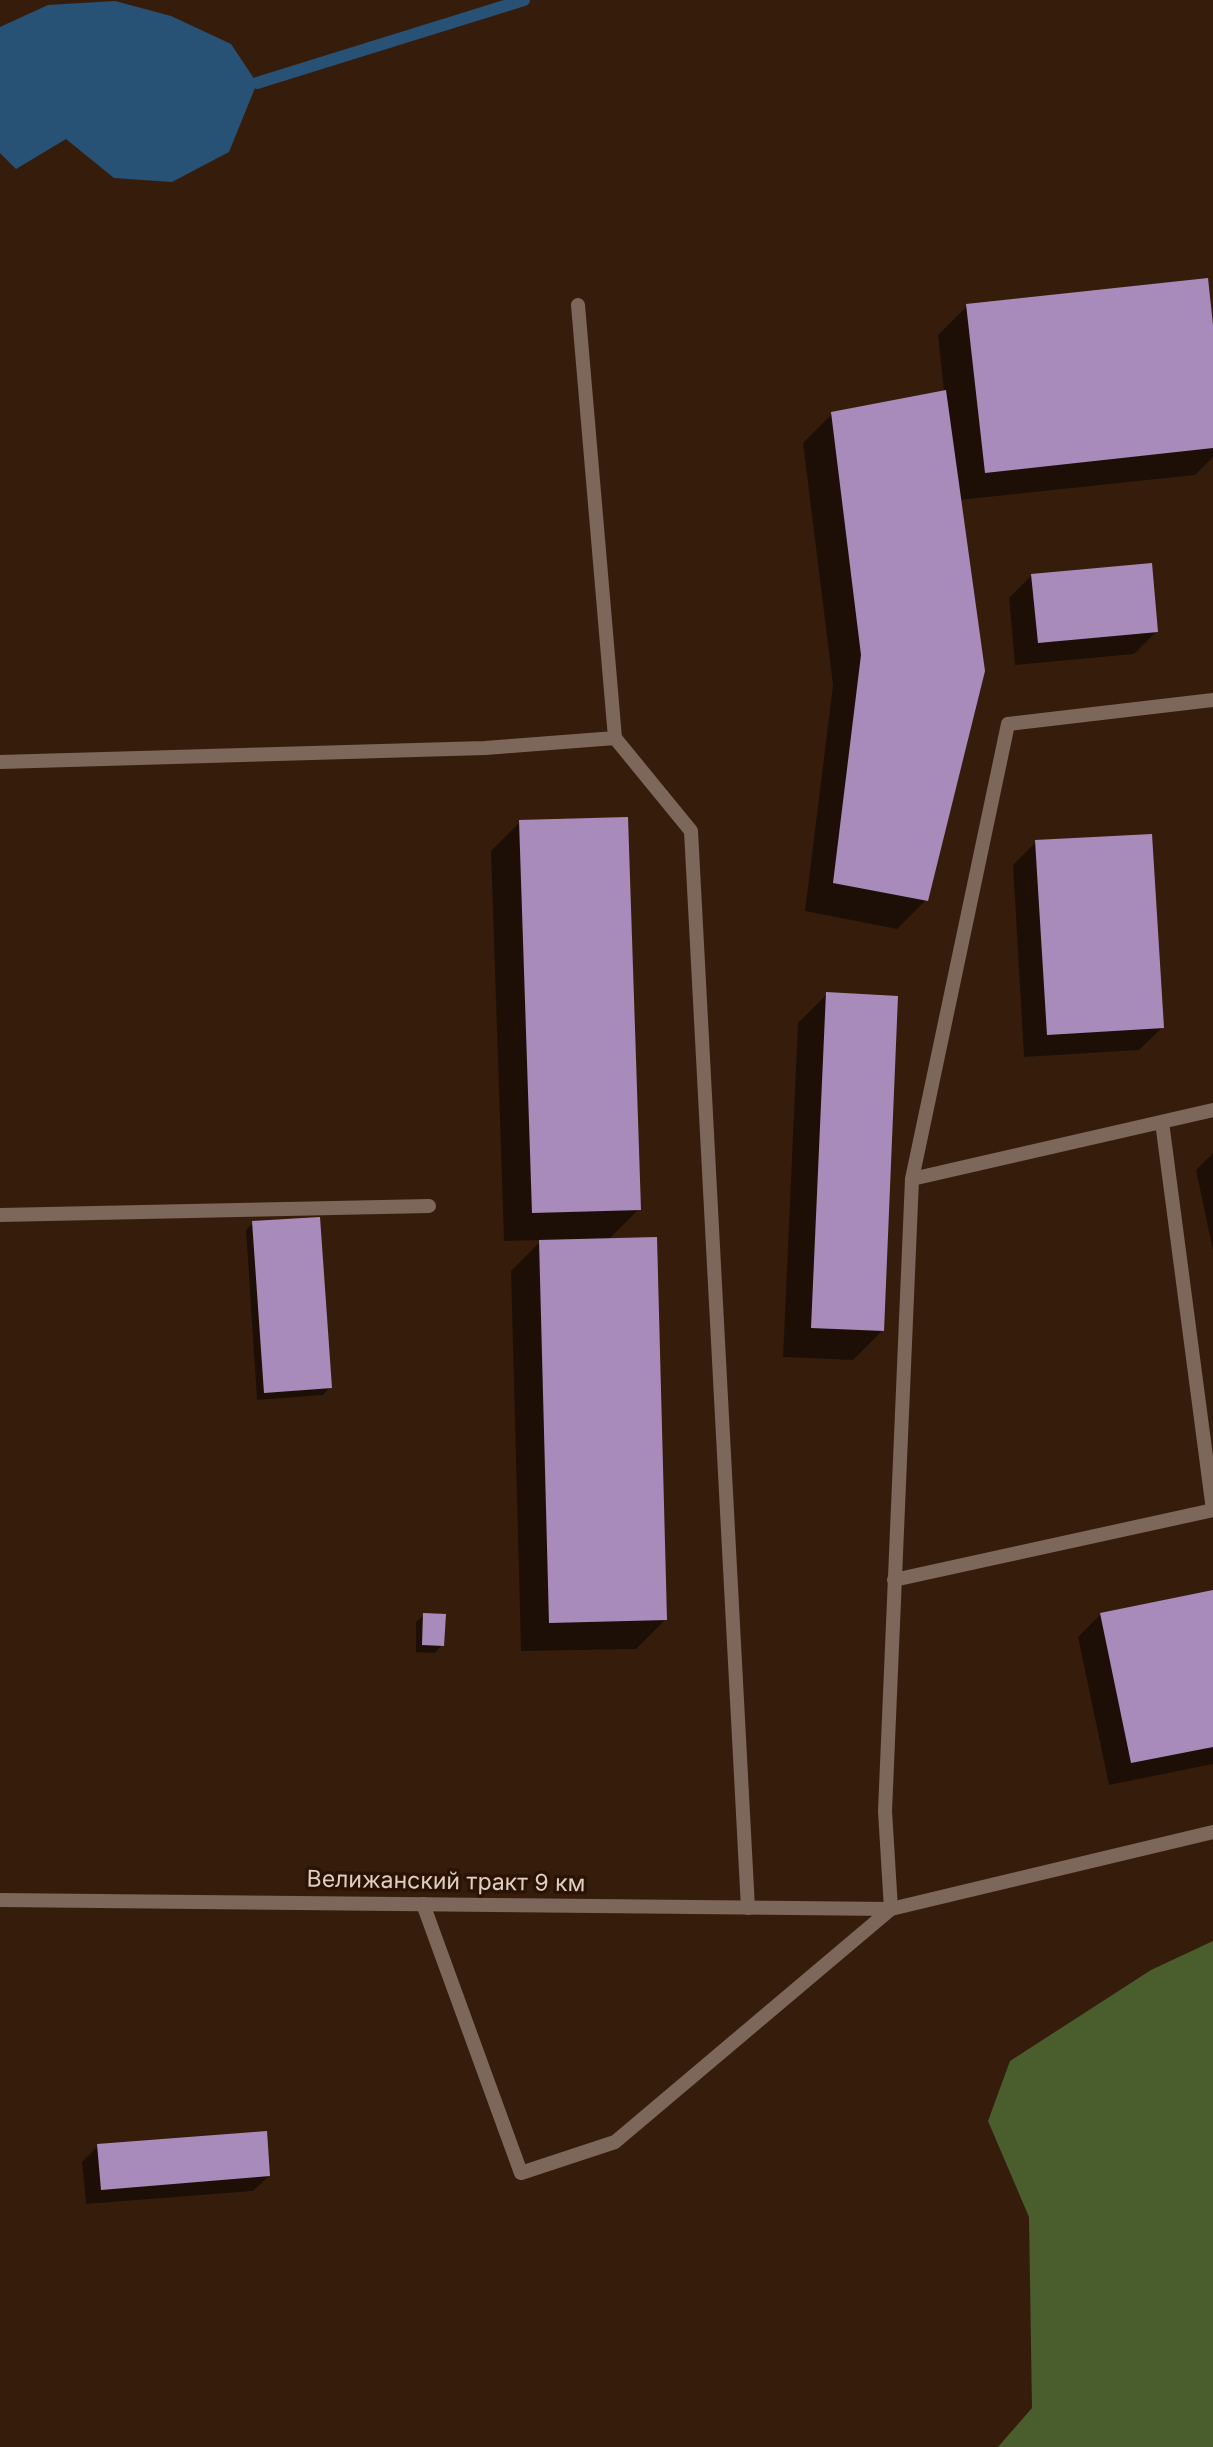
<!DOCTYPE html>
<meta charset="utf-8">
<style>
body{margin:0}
canvas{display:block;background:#361d0b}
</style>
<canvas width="1213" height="2447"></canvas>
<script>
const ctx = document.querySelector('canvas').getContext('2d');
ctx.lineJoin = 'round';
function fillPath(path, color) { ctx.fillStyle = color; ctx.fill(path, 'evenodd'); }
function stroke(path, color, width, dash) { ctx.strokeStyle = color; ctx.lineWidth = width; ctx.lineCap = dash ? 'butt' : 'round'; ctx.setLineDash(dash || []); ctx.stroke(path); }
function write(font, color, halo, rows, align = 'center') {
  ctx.font = font + ' Inter,sans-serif'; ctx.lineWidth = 7; ctx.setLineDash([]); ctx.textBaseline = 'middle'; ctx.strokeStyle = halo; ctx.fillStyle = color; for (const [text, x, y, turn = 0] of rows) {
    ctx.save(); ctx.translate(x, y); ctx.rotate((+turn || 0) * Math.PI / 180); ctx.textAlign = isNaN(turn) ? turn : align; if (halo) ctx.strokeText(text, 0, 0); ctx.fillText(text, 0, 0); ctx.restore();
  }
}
fillPath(new Path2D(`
 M1213,1941V2447H998L1032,2408L1029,2217L988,2121L1010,2061L1151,1970Z`), '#495d2d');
fillPath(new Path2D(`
 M115,1L171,16L231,44L257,83L229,152L172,182L114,178L66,139L16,169L0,153V27L48,5Z`), '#275175');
fillPath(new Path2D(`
 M967,306L1213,342V457L1195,475L959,500L926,900L897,929L805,911L833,685L803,443L832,414L944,392L938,335Z
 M1032,575L1157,631L1134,654L1015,665L1009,598Z
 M520,822L639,1209L608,1240L665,1620L636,1649L521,1651L511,1271L542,1240L504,1241L491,851Z
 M1036,842L1162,1028L1139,1050L1024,1057L1013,865Z
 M827,994L882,1331L853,1360L783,1357L798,1023Z
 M1213,1153V1251L1196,1170Z
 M253,1223L330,1387L323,1395L257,1400L246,1230Z
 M1213,1592V1764L1109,1785L1078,1637L1101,1614Z
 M424,1615L442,1645L435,1653L416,1652V1622Z
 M98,2146L269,2176L253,2191L86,2204L82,2162Z`), '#0007');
stroke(new Path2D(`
 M257,83L524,0`), '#275175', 12);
fillPath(new Path2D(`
 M1208,278L1213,325V448L985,473L966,304Z
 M946,390L985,671L928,901L833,883L861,655L831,412Z
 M1152,563L1158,632L1038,643L1031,574Z
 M628,817L641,1210L532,1213L519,820Z
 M1152,834L1164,1028L1047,1035L1035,840Z
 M826,992L898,996L884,1331L811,1328Z
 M320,1217L332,1388L264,1393L252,1221Z
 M657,1237L667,1620L549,1623L539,1240Z
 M1213,1590V1747L1131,1763L1100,1613Z
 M423,1613L446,1614L444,1646L422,1645Z
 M267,2131L270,2176L101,2190L97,2144Z`), '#a88bbb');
stroke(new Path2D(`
 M578,305L615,738L691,831L748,1908
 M0,762L485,748L615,738
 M912,1179L1008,724L1213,700
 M0,1215L429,1206
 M894,1580L1213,1510L1162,1122
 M423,1904L521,2173L615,2142L891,1909L885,1811L912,1179L1213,1110`), '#7d675b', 14);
stroke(new Path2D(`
 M0,1900L891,1909L1213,1832`), '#7d675b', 14);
write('23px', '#dfcdc3', '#2b1303', [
 ["Велижанский тракт 9 км",446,1882,1]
]);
</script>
